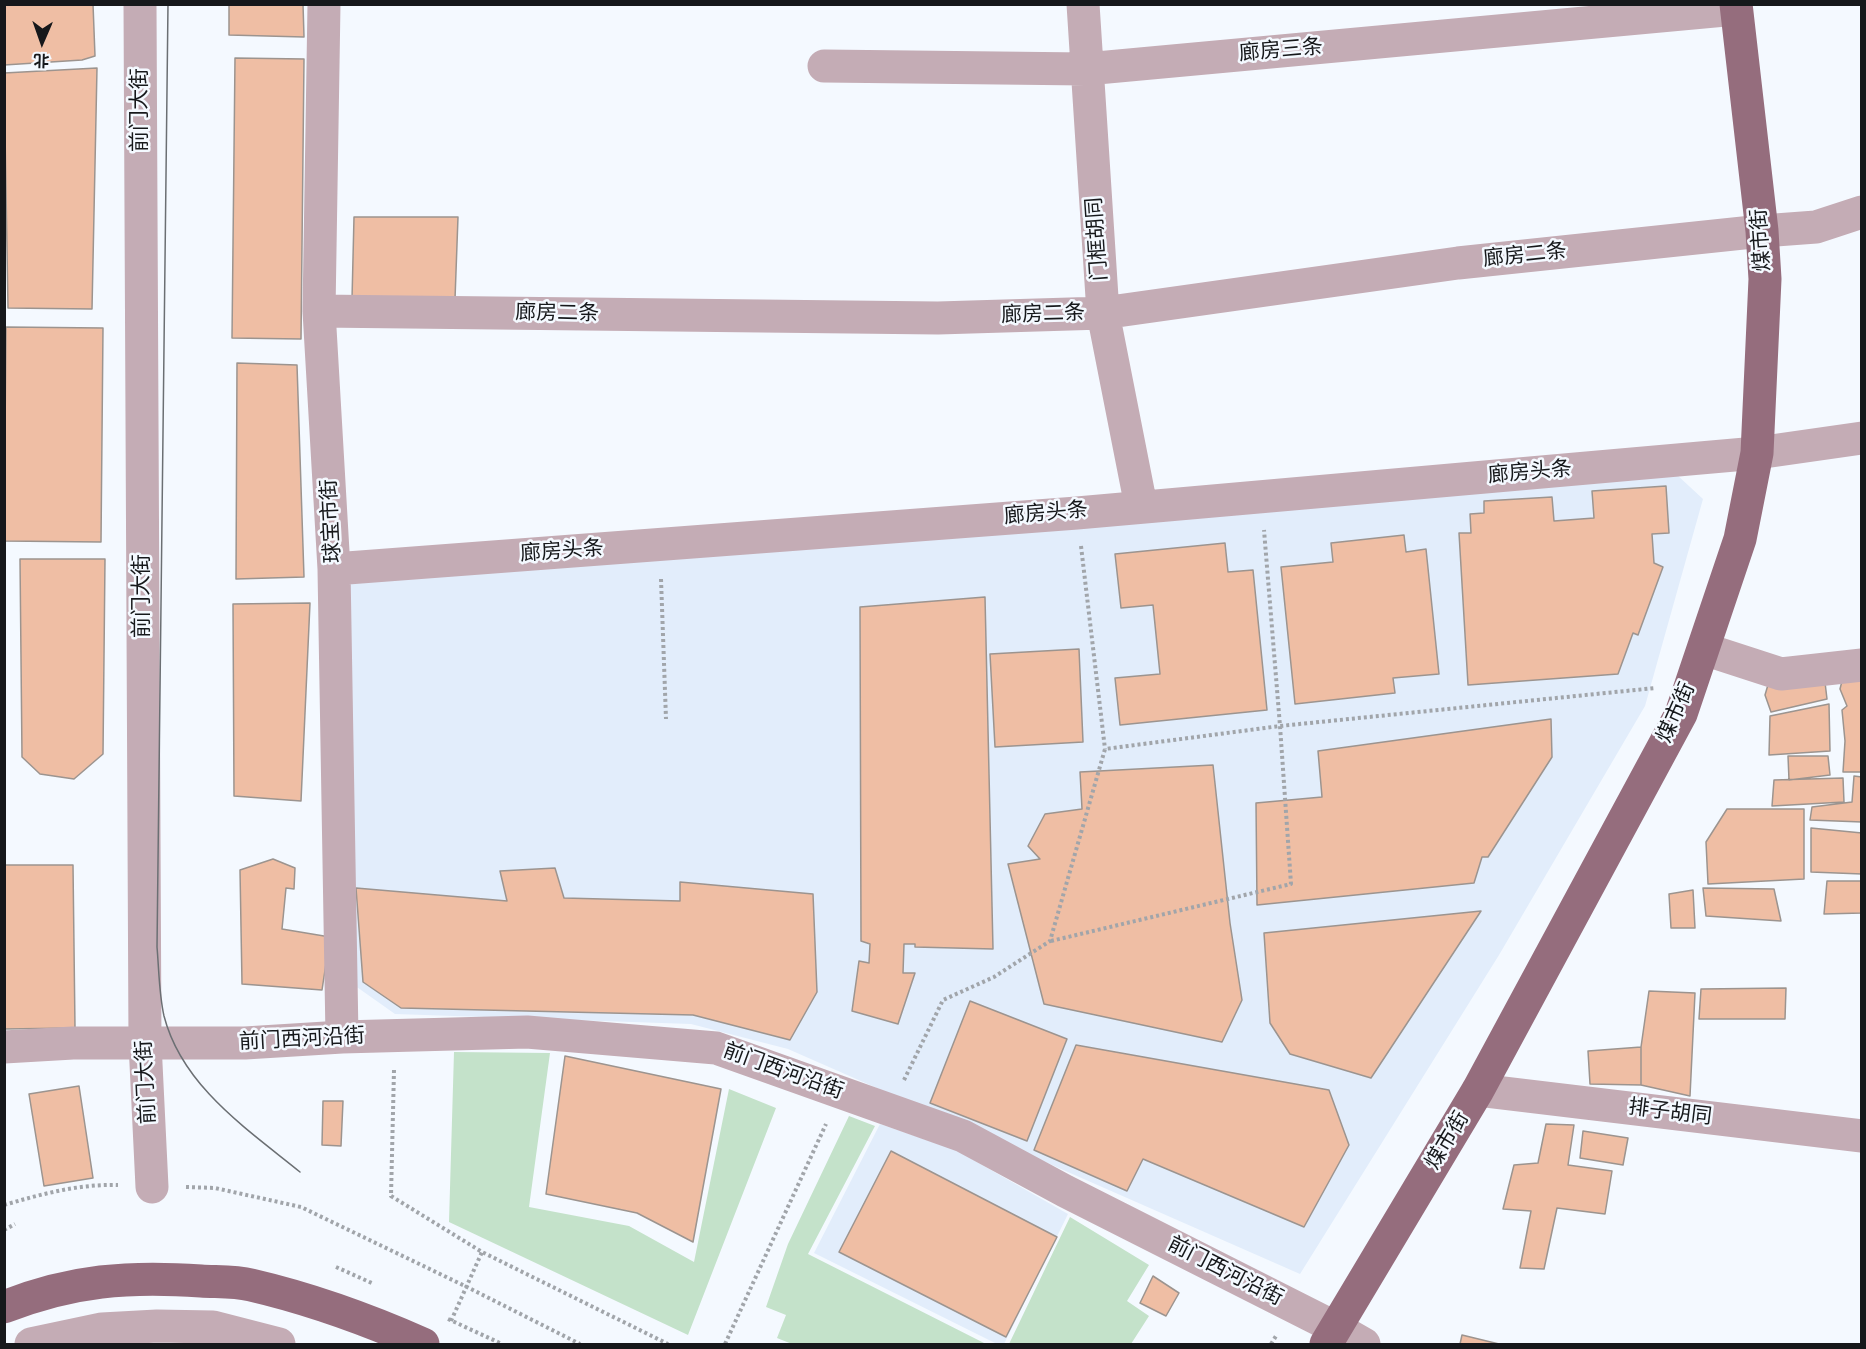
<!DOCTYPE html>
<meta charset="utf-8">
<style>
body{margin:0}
#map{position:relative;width:1866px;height:1349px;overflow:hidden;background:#f4f9ff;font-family:"Roboto Condensed","Noto Sans SC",sans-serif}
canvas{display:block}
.frame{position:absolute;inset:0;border:6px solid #16181b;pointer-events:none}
.north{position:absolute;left:12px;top:12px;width:60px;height:60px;-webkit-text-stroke:4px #f4f9ff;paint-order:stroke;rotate:182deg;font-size:16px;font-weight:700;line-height:24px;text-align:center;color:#16181b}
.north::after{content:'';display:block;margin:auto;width:21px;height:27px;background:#16181b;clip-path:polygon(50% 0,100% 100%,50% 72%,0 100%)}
</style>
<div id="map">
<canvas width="1866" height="1349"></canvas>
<div class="frame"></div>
<div class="north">北</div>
</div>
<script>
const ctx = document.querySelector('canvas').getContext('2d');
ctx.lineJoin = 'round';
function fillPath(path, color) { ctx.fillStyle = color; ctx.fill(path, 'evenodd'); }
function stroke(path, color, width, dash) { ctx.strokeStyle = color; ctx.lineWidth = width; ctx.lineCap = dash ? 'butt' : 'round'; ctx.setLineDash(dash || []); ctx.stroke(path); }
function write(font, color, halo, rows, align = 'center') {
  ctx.font = font + ' "Roboto Condensed","Noto Sans SC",sans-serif'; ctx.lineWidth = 5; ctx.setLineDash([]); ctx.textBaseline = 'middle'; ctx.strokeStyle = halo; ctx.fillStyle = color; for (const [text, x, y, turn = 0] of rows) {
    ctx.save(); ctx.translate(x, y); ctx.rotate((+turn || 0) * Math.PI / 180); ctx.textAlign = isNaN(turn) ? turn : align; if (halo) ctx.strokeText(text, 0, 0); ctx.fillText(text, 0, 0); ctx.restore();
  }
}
fillPath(new Path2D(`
 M1676,474L1703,499L1645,706L1499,955L1300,1274L788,1049L691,1024L395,1014L354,985L341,578Z
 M880,1124L956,1150L1068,1214L1004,1344H997L814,1253Z`), '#e2edfb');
fillPath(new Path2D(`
 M454,1052L550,1053L529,1207L629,1226L694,1262L729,1089L776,1108L688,1335L449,1222Z
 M849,1116L875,1126L808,1254L986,1344H792L777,1338L786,1315L766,1307L788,1244Z
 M1070,1217L1149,1265L1127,1301L1149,1316L1131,1344H1009Z`), '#c4e2ca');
const building = new Path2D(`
 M4,4H93L95,56L82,60L4,65Z
 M229,4H303L304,37L229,35Z
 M235,58L304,59L301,339L232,338Z
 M97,68L92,309L8,308L4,73Z
 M354,217H458L455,299H352Z
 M6,327L103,328L101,542L4,541Z
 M237,363L297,365L304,577L236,579Z
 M1666,486L1669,533L1652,534L1654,563L1663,567L1638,635L1633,633L1618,674L1468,685L1459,533H1471L1470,514L1484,513V501L1552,497L1554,521L1594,518L1592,491Z
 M1404,535L1406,552L1426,549L1439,674L1393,678L1395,693L1295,704L1281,567L1333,562L1331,543Z
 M1225,543L1228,572L1253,570L1267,710L1120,725L1115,678L1160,674L1153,605L1121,608L1115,554Z
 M20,559H105L103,754L74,779L40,774L22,757Z
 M985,597L993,949L915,947V944H904L903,973H915L898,1024L852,1011L859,961L869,963L870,944L861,941L860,607Z
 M310,603L301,801L234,796L233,604Z
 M1079,649L1083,742L995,747L990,654Z
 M1862,671V772H1843L1845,741L1842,710L1847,706L1840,689L1844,673Z
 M1824,674L1827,699L1771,712L1765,695L1770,678Z
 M1829,704L1830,751L1769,755L1770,716Z
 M1551,719L1552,757L1488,857H1482L1474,883L1257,905L1256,803L1322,797L1318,751Z
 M1788,756H1828L1830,775L1789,780Z
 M1213,765L1230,923L1242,1000L1222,1042L1044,1004L1008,864L1040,859L1028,846L1045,814L1082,809L1080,772Z
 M1854,776L1862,777V822L1810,820L1812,807L1852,802Z
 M1843,778L1844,802L1772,806L1774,780Z
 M1727,809H1804V879L1708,884L1706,842Z
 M1811,828L1862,833V874L1811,872Z
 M273,859L295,868L294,889L286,888L282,929L330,937L322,990L242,984L240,870Z
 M4,865H73L75,1028L4,1029Z
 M555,868L564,898L680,901V882L813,894L817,992L790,1040L693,1015L401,1008L363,982L356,888L507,901L500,871Z
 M1827,881H1862V913L1824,914Z
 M1703,888L1774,889L1781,921L1706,916Z
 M1693,890L1695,928H1671L1669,894Z
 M1481,911L1371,1078L1290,1054L1270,1023L1264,933Z
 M1786,988L1785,1019H1699L1701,989Z
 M1649,991L1695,993L1690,1096L1641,1085V1047Z
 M970,1001L1067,1039L1027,1141L930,1103Z
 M1076,1045L1329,1090L1349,1145L1304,1227L1143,1159L1127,1191L1034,1150Z
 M1641,1047V1085L1590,1084L1588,1051Z
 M565,1056L721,1089L693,1242L637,1213L546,1194Z
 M79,1086L93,1178L44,1186L29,1094Z
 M323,1101H343L341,1146L322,1145Z
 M1546,1124L1574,1125L1568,1165L1612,1171L1605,1214L1557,1208L1544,1269L1520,1268L1531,1211L1503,1209L1514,1165L1538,1163Z
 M1583,1131L1628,1138L1623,1165L1580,1158Z
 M891,1151L1057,1237L1006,1337L839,1252Z
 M1153,1276L1179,1293L1166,1316L1140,1303Z
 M1462,1335L1499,1344H1460Z`);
fillPath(building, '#efbea4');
stroke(building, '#9c948f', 1.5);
stroke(new Path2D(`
 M1081,546L1105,749
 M661,579L666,719
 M1051,941L1291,884L1280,726L1264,530
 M394,1070L391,1196L482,1252L668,1344
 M904,1080L943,1000L994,977L1050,941L1105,749L1280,726L1655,688
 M186,1187L215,1188L301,1207L467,1287L580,1344
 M4,1205C42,1194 78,1184 118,1185
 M4,1230L15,1224
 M336,1267L374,1284
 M448,1319L502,1344
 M451,1321L482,1252
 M725,1344L826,1124
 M1271,1344L1276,1336`), '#a1a5aa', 4, [3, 3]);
stroke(new Path2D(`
 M140,4L145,1043L152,1187
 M324,4L319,311L334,569L342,1037
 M1083,4L1103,313L1141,506
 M824,66L1086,69L1736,9
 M319,311L938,318L1103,313L1458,263L1762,231L1816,227L1862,212
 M334,569L1077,513L1757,453L1862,438
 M1704,649L1781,674L1862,665
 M4,1047L73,1043H245L342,1037L527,1032L716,1048L963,1136L1065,1191L1336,1328L1364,1344
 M1478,1090L1862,1136
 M31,1344L102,1329L157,1326L213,1327L279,1344`), '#c4acb5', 33);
stroke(new Path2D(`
 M4,1307C72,1280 129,1276 201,1281C217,1282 235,1281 251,1285C307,1298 371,1321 423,1344
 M1326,1344L1478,1090L1681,714L1740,539L1757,453L1765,279L1762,231L1736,4`), '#956d7d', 33);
stroke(new Path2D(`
 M168,4L157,947C159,970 159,994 164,1016C182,1086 247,1129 300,1172`), '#6b6f73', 1.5);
write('21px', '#16181b', '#f4f9ff', [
 ["廊房三条",1281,51,-5],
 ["前门大街",141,110,-90],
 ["门框胡同",1098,239,-94],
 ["煤市街",1762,240,-94],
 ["廊房二条",1525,256,-6],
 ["廊房二条",557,314,1],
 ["廊房二条",1043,315,-2],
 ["廊房头条",1530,473,-5],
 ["廊房头条",1046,514,-5],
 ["球宝市街",332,521,-93],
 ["廊房头条",562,552,-4],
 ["前门大街",143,596,-90],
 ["煤市街",1677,713,-66],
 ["前门西河沿街",302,1040,-3],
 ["前门西河沿街",783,1072,20],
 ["前门大街",147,1082,-93],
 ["排子胡同",1670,1113,7],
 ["煤市街",1448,1141,-59],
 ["前门西河沿街",1225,1272,27]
]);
</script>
